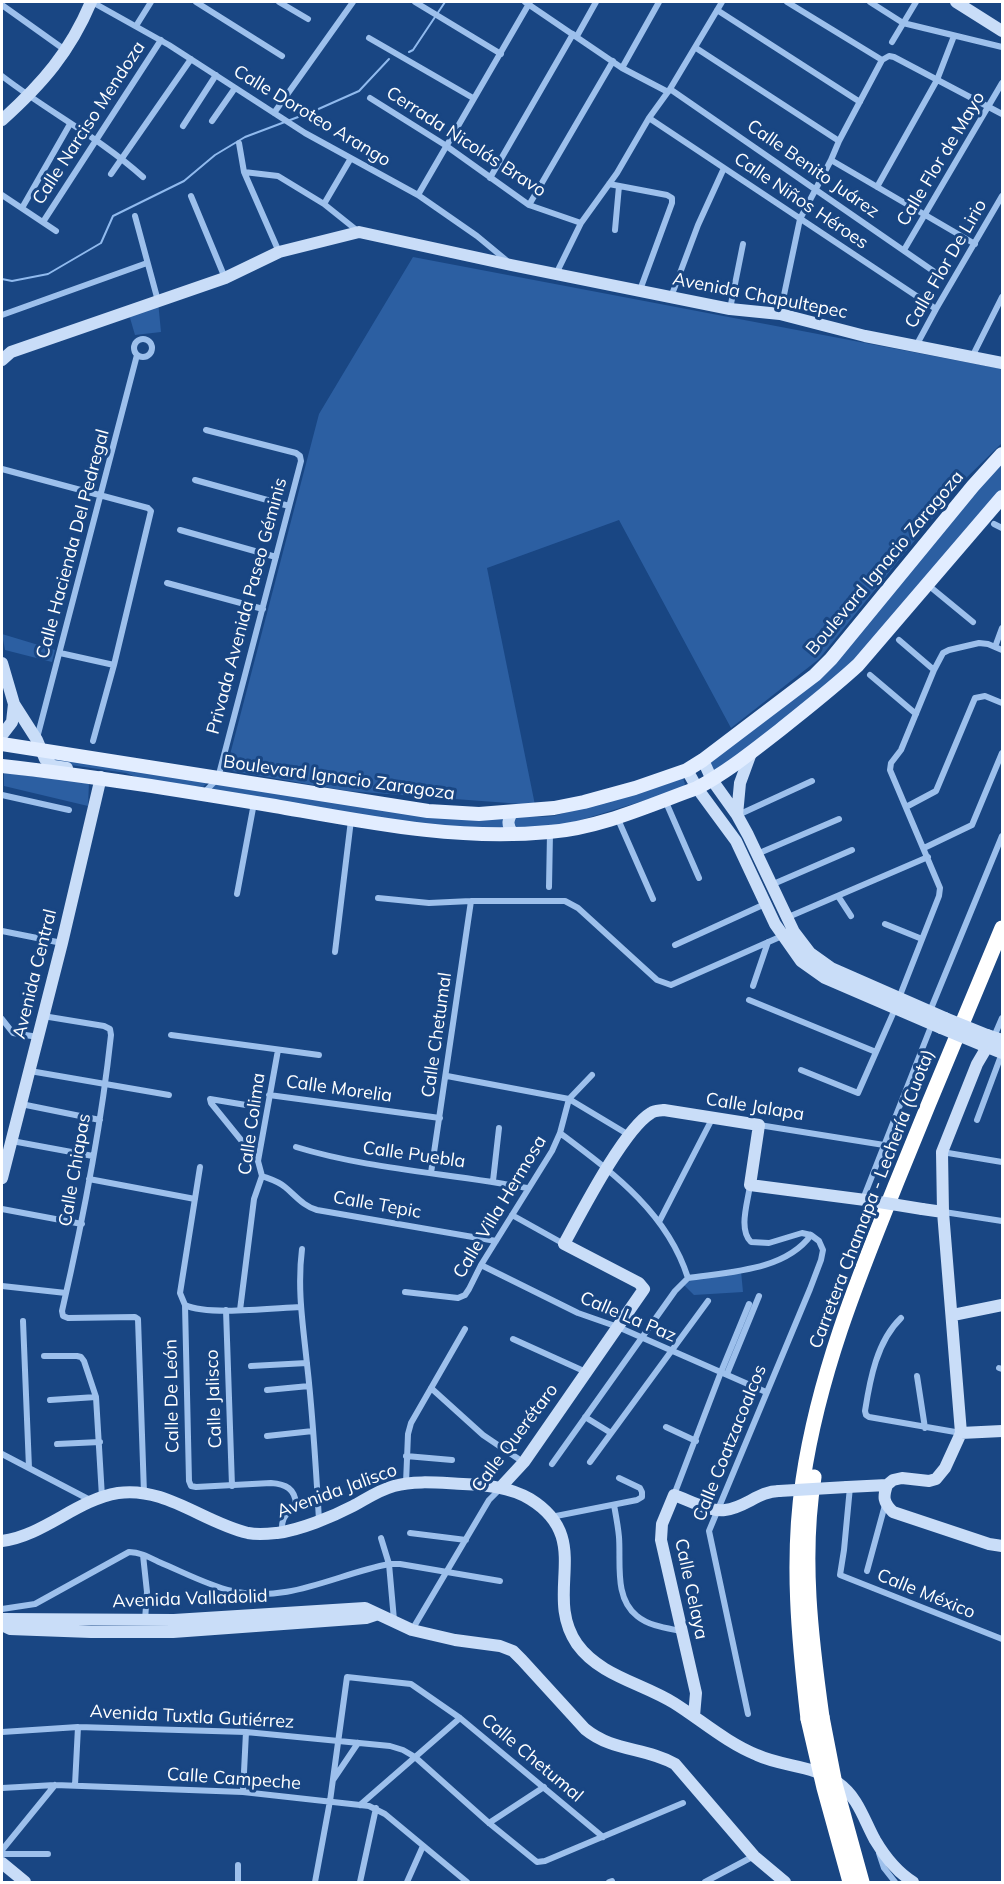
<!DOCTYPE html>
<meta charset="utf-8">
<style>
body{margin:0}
#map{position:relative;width:1004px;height:1884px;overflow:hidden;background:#194683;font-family:Mulish,sans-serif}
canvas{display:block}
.frame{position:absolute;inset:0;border:3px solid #fff;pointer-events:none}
</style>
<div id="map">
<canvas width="1004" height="1884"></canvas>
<div class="frame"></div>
</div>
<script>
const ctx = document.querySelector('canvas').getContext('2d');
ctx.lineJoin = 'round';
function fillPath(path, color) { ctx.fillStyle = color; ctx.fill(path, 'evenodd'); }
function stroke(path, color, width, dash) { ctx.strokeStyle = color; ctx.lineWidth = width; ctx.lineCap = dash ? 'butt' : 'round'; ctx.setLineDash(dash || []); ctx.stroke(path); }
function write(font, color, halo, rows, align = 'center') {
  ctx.font = font + ' Mulish,sans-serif'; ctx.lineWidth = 6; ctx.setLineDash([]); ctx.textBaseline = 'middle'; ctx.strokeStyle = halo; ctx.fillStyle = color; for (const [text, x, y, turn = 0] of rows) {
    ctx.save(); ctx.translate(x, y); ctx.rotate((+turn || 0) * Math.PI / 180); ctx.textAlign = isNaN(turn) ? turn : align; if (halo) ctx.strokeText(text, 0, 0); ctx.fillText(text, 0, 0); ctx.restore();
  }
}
fillPath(new Path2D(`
 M413,257L1002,369V443L962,482L819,659L731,728L619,520L487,568L535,805L348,791L226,770L319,414Z
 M158,301L161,332L135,335L128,311Z
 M1002,461V492L845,675L716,771L713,769L710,762L793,698Z
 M2,634L55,650L52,662L5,650Z
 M47,752L211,779L203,787L146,781L126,773L57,763Z
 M4,773L89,783L88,806L4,786Z
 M683,778L685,784L682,789L558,827L513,830L510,817C525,815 539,818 554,816Z
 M218,780L508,814L506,831H465L211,791Z
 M741,1271L743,1292L694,1295L684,1285L689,1279Z`), '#2c5fa2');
stroke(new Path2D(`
 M409,52L413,50L445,2
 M2,279L12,281L48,274L101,243L113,216L184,181L215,155L245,137L314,111L359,91L389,59`), '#90baee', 2);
stroke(new Path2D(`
 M92,2L169,45L305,133L418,195L477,236L506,260
 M196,2L282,56
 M279,2L308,19
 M415,2L501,54
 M525,2L622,68L668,92
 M787,2L882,60
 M870,2L903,23L1002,47
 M2,5L65,50
 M717,10L860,102
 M136,26L151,2
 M577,36L596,2
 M369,38L473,98
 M892,42L916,2
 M696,48L839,141
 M622,68L659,2
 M2,76C47,111 100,138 143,177
 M670,89L939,275
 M370,98L445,145L529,205L581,223
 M274,113L353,2
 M649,118L936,309
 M212,121L235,88
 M183,126L216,75
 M239,143L244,172L279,252
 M831,160L975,244
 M244,172L278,176L324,204L359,232
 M111,174L191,59
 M490,178L573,34
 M609,184L667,195L672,198V203L640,290
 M877,187L937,80L954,36
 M2,195L56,231
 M418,195L530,2
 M191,196L225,278
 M324,204L351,158
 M529,205L613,61
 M22,208L70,124
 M135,216L158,301
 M43,222L161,40
 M615,230L619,186
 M904,250L1002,83
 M556,274L581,223L617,173L649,118L670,89L722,2
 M671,297L698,225L724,168
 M730,309L743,244
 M780,314L800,219L831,160L839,141L882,60L889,56L894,57L1002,114
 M2,315L147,263
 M134 348a9 9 0 1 1 18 0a9 9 0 1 1-18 0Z
 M916,346L936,309L1002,196
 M972,357L1002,297
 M2,469L148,508L151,511L114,665L93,741
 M195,480L289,506
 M994,524L1002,528
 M180,530L276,557
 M167,583L263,609
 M928,585L973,622
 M899,640L934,670
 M995,647L1002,628
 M60,653L114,665
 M870,675L916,714
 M37,738L137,355
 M203,794L218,778L301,461L300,456L296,453L206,430
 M2,795L69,810
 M665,800L699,878
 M906,807L936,791L975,698L985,696L1002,703
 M738,815L812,781
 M617,817L653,899
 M924,848L972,825L1002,753
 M757,854L839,819
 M771,885L852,850
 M549,887L550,833
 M237,894L254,803
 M838,896L851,916
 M378,898L429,903L471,901H565L578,908L657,980L671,985L782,936
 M786,918L928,857
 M885,924L922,939
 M2,931L62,943
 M675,945L765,904
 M335,952L351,820
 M753,986L768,942
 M899,998L939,896L940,888L890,770L891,763L901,750L934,670L943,653L949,650L979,643L988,644L1002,650
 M749,1000L876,1052
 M930,1011L1002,836
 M43,1016L104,1026L110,1029L111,1035C101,1128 83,1220 62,1311L63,1316L68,1318L135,1317L138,1319L144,1493
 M2,1019L13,1033L38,1037
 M171,1035L319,1055
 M993,1039L1002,1018
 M801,1070L858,1093L895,1009
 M30,1071L169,1095
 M447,1076L569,1099L629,1135
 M269,1095L440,1118
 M21,1104L100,1120
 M246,1105L210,1099L211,1103L258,1161
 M977,1120L1002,1053
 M759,1125L884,1145
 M560,1133C613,1173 667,1212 688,1278
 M12,1141L93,1156
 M296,1147C371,1170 451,1173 527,1188
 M942,1152L1002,1162
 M200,1167L180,1293L185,1305C207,1316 274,1308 300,1307
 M431,1173L471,901
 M262,1176C270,1179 278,1181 285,1187C296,1196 303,1206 317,1210L496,1241
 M89,1179L195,1199
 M493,1181L499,1128
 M863,1199L932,1024
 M2,1209L82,1224
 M944,1212L1002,1221
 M512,1215L564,1244
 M659,1222L712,1119
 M302,1249C297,1289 303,1325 307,1364C313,1416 316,1468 319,1520
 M481,1265L578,1313L618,1327L766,1392
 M688,1278C728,1272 785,1271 811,1235
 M2,1286L66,1293
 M405,1292L458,1298L465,1295L469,1289L481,1265L552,1151L560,1133L569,1099L592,1075
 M185,1305L189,1481L191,1486L196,1487L271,1483C286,1484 295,1489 296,1504C287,1516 281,1515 282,1532
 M226,1310L232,1486
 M240,1310L254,1199L262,1176L258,1161L278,1050
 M901,1318C877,1341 870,1379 865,1411L866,1415L869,1417L961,1433
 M23,1321L29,1468
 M513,1339L586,1372
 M44,1356H77L81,1357L84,1361L96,1397L102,1497
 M251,1366L307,1363
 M999,1368L1002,1369
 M727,1374L759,1296
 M917,1376L925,1428
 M431,1388L483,1435L523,1462
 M267,1390L309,1386
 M50,1400L96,1397
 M585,1417L611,1433
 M666,1427L696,1441
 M267,1436L313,1431
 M57,1444L100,1442
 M2,1454L92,1501
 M406,1456L452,1460
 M590,1462L708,1301
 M552,1464L675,1291L688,1278
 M406,1483L408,1434L411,1423L465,1329
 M850,1487L844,1550L840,1575L1002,1639
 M674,1495L721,1372L749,1304
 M614,1505C616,1516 618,1526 619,1537C621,1563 614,1598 637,1616C649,1626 666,1628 681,1631
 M551,1517L637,1500L642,1497V1492L640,1488L619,1478
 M410,1533L466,1540
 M381,1538L389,1564L394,1620
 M143,1555L147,1592L145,1620
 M867,1571L885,1505
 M2,1609L35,1604L129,1552C140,1552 149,1557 159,1562C183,1572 207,1585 232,1591C287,1604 337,1574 389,1564H400L500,1581
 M412,1630L489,1500L500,1489
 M748,1714L709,1531L810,1289L821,1260L823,1250L819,1241L811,1235L802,1233L769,1243L751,1242C738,1229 748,1202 750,1185
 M2,1732L78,1727L246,1732L390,1746L403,1750L415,1757L489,1823L537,1862L545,1861L683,1803
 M333,1780L358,1743
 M75,1785L78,1727
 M2,1788L55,1785L243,1792L369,1806L385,1814L467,1882
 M243,1792L246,1732
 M360,1805L460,1718
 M489,1823L544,1787
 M2,1850L55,1785
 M879,1853L884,1868L895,1882
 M2,1854H48
 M238,1865V1882
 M315,1882L330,1801L347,1677L411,1684L460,1718L603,1837
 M360,1882L376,1808
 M407,1882L423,1846
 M609,1882L612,1881
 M705,1882L754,1856`), '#9dc0ec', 6);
stroke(new Path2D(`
 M956,2L1002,31
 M2,120C42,84 70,52 91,2
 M2,360L11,352L225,278L279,252L359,232L511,265L730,309L780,314L865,336L1002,363
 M2,663L14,704L37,740L45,759L53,766L67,768
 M2,735L12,722L14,704
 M703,760L712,780L737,815L748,835L794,932L810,953L831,968L945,1018
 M687,770L697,788L736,841L775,924L801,961L825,978L941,1028
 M513,811C508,819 506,825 513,833L518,834
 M737,815L740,783L751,753
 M987,1035L1002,1040
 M982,1045L1002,1053
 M2,1178L62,943L101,777
 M922,1209L943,1212
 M953,1315L1002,1305
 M961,1433L1002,1431
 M887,1485C883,1497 883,1502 893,1512L989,1544L1002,1546
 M847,1487L887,1485L893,1480L902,1478L929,1481L936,1479L945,1468L961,1433L943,1212L942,1152L977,1064L987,1047
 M500,1488L524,1462L644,1289L639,1283L564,1244C581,1213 624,1129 651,1113C655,1110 659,1111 664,1110L759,1125L750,1185L873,1201
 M2,1541C45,1535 76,1500 118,1493C165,1486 204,1523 248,1533C258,1535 267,1534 277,1533C300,1530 332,1517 353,1506C366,1499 379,1490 394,1486C416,1480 440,1483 463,1484C485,1485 510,1487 530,1499C595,1539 542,1593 577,1644C600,1676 642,1683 674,1703C701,1720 727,1743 757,1755C783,1767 814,1765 838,1783C858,1797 864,1820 875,1840C885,1857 897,1872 913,1882
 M2,1619L174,1620L365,1608L412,1630L455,1640L500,1646L513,1651L522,1660L585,1729C613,1752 645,1747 675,1764L754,1856L785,1882
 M2,1625L10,1629L91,1632H173L366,1618L378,1614
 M694,1716L696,1693L661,1540L662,1524L674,1495C689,1500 709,1512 725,1510C745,1508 759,1491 779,1491
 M2,1863L25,1882`), '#c9ddf8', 12);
stroke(new Path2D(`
 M2,744L428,811L479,814L554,808L584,802L635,788L687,770L703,760L815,675L831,659L973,486L1002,454
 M2,766C93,776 184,791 275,806C366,822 457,841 549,832C600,828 650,805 697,788C727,772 753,751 780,730C806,709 833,688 858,665L1002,497`), '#e2edff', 14);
stroke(new Path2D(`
 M814,1477C801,1557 811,1638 822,1717
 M808,1719C799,1640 791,1560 803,1480C819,1373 858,1278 898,1179C932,1095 967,1011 1002,928`), '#fff', 15);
stroke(new Path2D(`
 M945,1018L987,1035
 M941,1028L982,1045
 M873,1201L922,1209
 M779,1491L847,1487`), '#c9ddf8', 12);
stroke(new Path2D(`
 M822,1717L835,1784L862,1882
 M808,1719L824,1788L850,1882`), '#fff', 15);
write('18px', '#fff', '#194683', [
 ["Calle Doroteo Arango",312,116,31],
 ["Calle Narciso Mendoza",89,123,-57],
 ["Cerrada Nicolás Bravo",466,142,33],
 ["Calle Flor de Mayo",941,159,-59],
 ["Calle Benito Juárez",813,169,35],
 ["Calle Niños Héroes",801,201,34],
 ["Calle Flor De Lirio",946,264,-60],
 ["Avenida Chapultepec",760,296,11],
 ["Calle Hacienda Del Pedregal",73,544,-75],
 ["Boulevard Ignacio Zaragoza",885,563,-50],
 ["Privada Avenida Paseo Géminis",247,606,-75],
 ["Boulevard Ignacio Zaragoza",339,778,8],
 ["Avenida Central",35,974,-76],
 ["Calle Chetumal",437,1035,-82],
 ["Calle Morelia",339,1089,8],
 ["Calle Jalapa",755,1107,9],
 ["Calle Colima",252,1124,-82],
 ["Calle Puebla",414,1155,8],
 ["Calle Chiapas",75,1170,-80],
 ["Carretera Chamapa - Lechería (Cuota)",872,1199,-69],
 ["Calle Tepic",377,1205,10],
 ["Calle Villa Hermosa",500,1207,-59],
 ["Calle La Paz",628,1317,23],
 ["Calle De León",172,1396,-91],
 ["Calle Jalisco",214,1399,-92],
 ["Calle Querétaro",515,1438,-53],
 ["Calle Coatzacoalcos",730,1443,-68],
 ["Avenida Jalisco",337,1491,-20],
 ["Calle Celaya",691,1589,78],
 ["Calle México",926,1594,22],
 ["Avenida Valladolid",190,1599,-2],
 ["Avenida Tuxtla Gutiérrez",192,1717,3],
 ["Calle Chetumal",532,1758,40],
 ["Calle Campeche",234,1779,4]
]);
</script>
